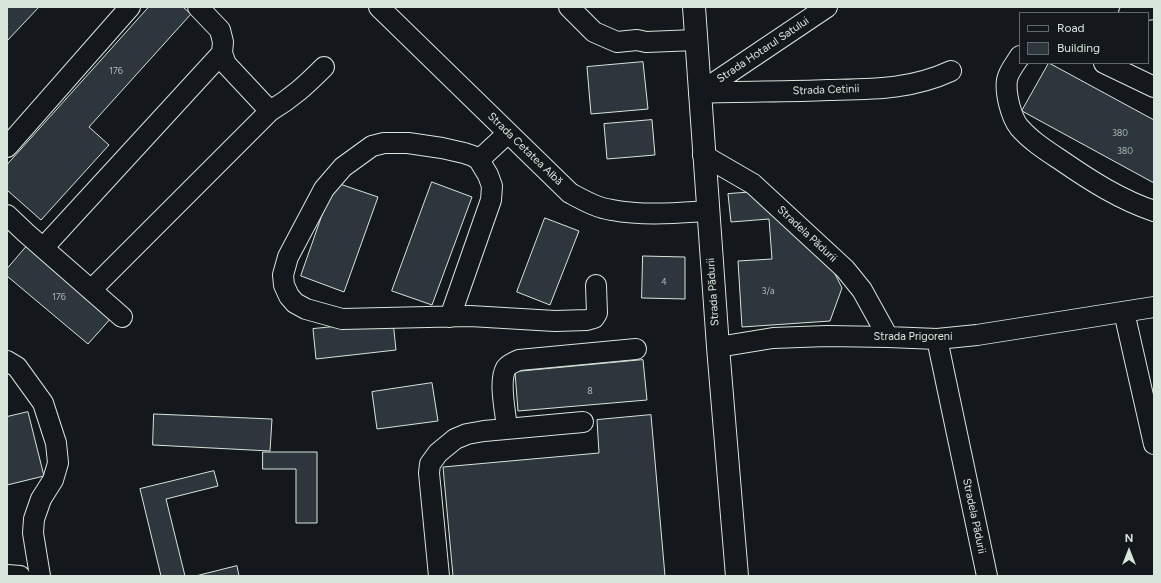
<!DOCTYPE html>
<meta charset="utf-8">
<style>
body{margin:0}
#map{position:relative;width:1161px;height:583px;overflow:hidden;background:#14181c;font-family:Figtree,sans-serif}
canvas{display:block}
.frame{position:absolute;inset:0;border:8px solid #d8e6dc;pointer-events:none}
.legend{position:absolute;left:1019px;top:12px;width:130px;height:52px;box-sizing:border-box;background:#14181c;border:1px solid #626a69;margin:0;padding:5px 7px;list-style:none;font-size:12px;color:#d8e6dc}
.legend li{display:flex;align-items:center;gap:8px;height:20px}
.legend b{width:20px;border:1px solid #626a69}
.north{position:absolute;left:1109px;top:531px;width:40px;height:40px;-webkit-text-stroke:3px #14181c;paint-order:stroke;rotate:0deg;font-size:11px;font-weight:700;line-height:16px;text-align:center;color:#d8e6dc}
.north::after{content:'';display:block;margin:auto;width:14px;height:18px;background:#d8e6dc;clip-path:polygon(50% 0,100% 100%,50% 72%,0 100%)}
</style>
<div id="map">
<canvas width="1161" height="583"></canvas>
<div class="frame"></div>
<ul class="legend">
<li><b style="height:5px;background:#14181c"></b>Road</li>
<li><b style="height:11px;background:#2c363c"></b>Building</li>
</ul>
<div class="north">N</div>
</div>
<script>
const ctx = document.querySelector('canvas').getContext('2d');
ctx.lineJoin = 'round';
function fillPath(path, color) { ctx.fillStyle = color; ctx.fill(path, 'evenodd'); }
function stroke(path, color, width, dash) { ctx.strokeStyle = color; ctx.lineWidth = width; ctx.lineCap = dash ? 'butt' : 'round'; ctx.setLineDash(dash || []); ctx.stroke(path); }
function write(font, color, halo, rows, align = 'center') {
  ctx.font = font + ' Figtree,sans-serif'; ctx.lineWidth = 3; ctx.setLineDash([]); ctx.textBaseline = 'middle'; ctx.strokeStyle = halo; ctx.fillStyle = color; for (const [text, x, y, turn = 0] of rows) {
    ctx.save(); ctx.translate(x, y); ctx.rotate((+turn || 0) * Math.PI / 180); ctx.textAlign = isNaN(turn) ? turn : align; if (halo) ctx.strokeText(text, 0, 0); ctx.fillText(text, 0, 0); ctx.restore();
  }
}
const building = new Path2D(`
 M7,7H39L7,41Z
 M149,7H183L191,14L89,127L109,145L41,220L7,190V165Z
 M643,62L648,109L591,114L587,67Z
 M1049,63L1154,120V183L1022,111Z
 M652,120L655,155L607,159L604,124Z
 M334,182L378,197L344,292L301,276Z
 M432,182L472,197L432,305L392,291Z
 M753,192L826,256L842,288L830,321L742,327L738,261L772,259L769,219L731,222L728,194Z
 M545,218L579,231L550,305L517,292Z
 M27,246L112,317L88,344L7,276V269Z
 M643,256L685,257V299L642,298Z
 M393,321L396,350L316,359L313,329Z
 M643,360L647,400L518,411L515,372Z
 M432,383L438,421L377,429L372,392Z
 M28,412L44,476L7,485V417Z
 M154,414L272,419L270,451L153,445Z
 M651,415L665,576H453L443,467L599,453L597,420Z
 M263,452H317V523H296V469H263Z
 M214,471L218,486L166,499L185,576H161L140,489Z
 M237,566L239,576H196Z`);
fillPath(building, '#2c363c');
stroke(building, '#d8e6dc', 1);
const minor = new Path2D(`
 M198,7L220,30L223,42L222,53L226,64L270,111
 M379,7L570,193C583,200 597,208 612,210C644,216 676,213 708,211
 M569,7L594,32L617,42L637,40L646,42L696,40
 M1129,13L1154,9
 M1020,56C1016,63 1008,72 1007,80C1005,93 1011,117 1019,127C1031,141 1047,151 1062,161C1091,181 1121,200 1154,211
 M1104,63L1154,87
 M699,93C742,91 785,92 828,90C871,89 910,90 951,71
 M699,93L827,7
 M7,147L130,7
 M703,155L753,184L845,269L862,290L888,337
 M479,160L508,133
 M7,215L26,233L122,317
 M43,248L222,53
 M91,290L270,111C292,98 306,85 324,67
 M1124,312L1154,444
 M450,317L491,200L492,186L488,175L479,160L473,156L464,153L442,148L408,143H384L372,146L343,167L324,189L288,257L283,275L284,285L289,296L295,303L306,309L342,319L470,316L555,321L587,320L594,318L597,313L596,285
 M937,339L987,576
 M718,347L773,338L827,336L888,337L937,339L977,335L1154,307
 M7,361L17,367L43,403L56,443L58,463L53,480L41,499L34,519L33,533L40,576
 M507,429C506,413 498,382 506,368C509,364 514,362 519,360L636,349
 M7,575L20,576
 M439,576L429,473L430,464L438,453L455,439L467,434L484,431L583,422`);
const major = new Path2D(`
 M694,7L718,347L737,576`);
stroke(minor, '#d8e6dc', 22);
stroke(major, '#d8e6dc', 24);
stroke(minor, '#14181c', 20);
stroke(major, '#14181c', 22);
write('9px', '#adbab4', null, [
 ["176",116,71],
 ["380",1120,133],
 ["380",1125,151],
 ["4",664,282],
 ["3/a",768,291],
 ["176",59,297],
 ["8",590,391]
]);
write('11px', '#d8e6dc', '#14181c', [
 ["Strada Hotarul Satului",763,50,-34],
 ["Strada Cetinii",826,90,-2],
 ["Strada Cetatea Albă",525,149,44],
 ["Stradela Pădurii",807,234,43],
 ["Strada Pădurii",713,292,-94],
 ["Strada Prigoreni",913,337],
 ["Stradela Pădurii",974,516,78]
]);
</script>
